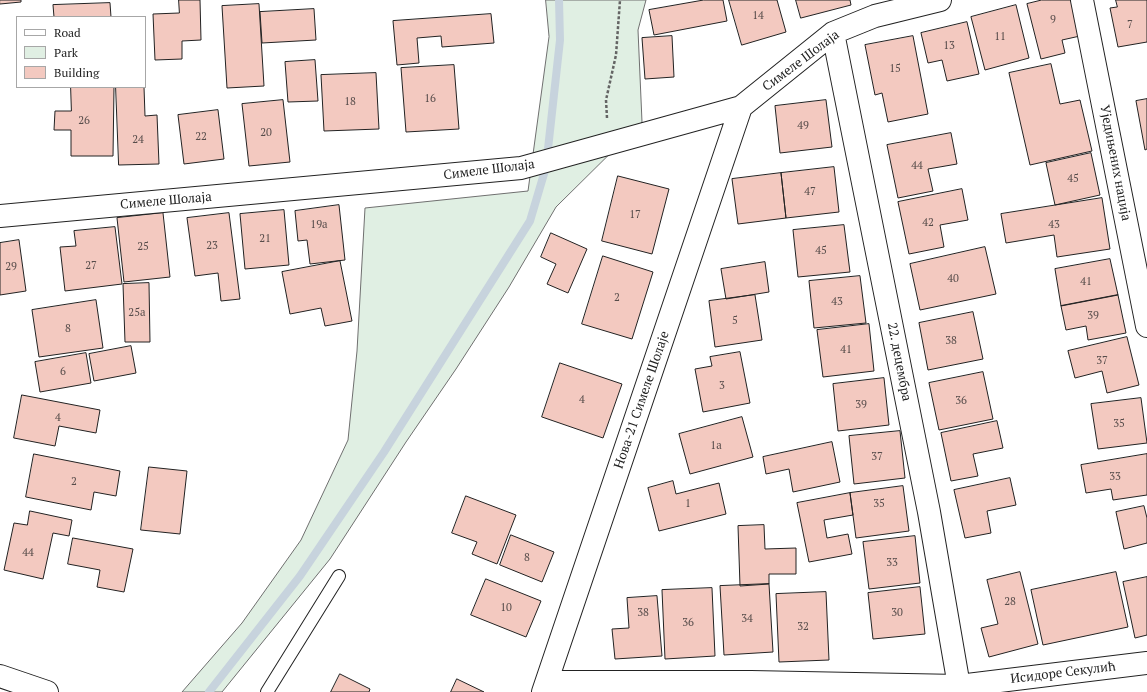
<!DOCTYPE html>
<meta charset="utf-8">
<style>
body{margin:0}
#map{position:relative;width:1147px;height:692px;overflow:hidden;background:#fff;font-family:"PT Serif",serif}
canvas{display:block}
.legend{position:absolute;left:16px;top:16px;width:130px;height:72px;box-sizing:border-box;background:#fff;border:1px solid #a7a7a7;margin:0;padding:5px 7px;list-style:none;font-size:12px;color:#222}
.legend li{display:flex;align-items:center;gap:8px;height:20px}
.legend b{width:20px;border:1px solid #a7a7a7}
</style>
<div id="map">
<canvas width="1147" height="692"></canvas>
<ul class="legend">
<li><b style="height:5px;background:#fff"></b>Road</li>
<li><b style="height:11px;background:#e0efe3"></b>Park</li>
<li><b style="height:11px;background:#f3c9c0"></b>Building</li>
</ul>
</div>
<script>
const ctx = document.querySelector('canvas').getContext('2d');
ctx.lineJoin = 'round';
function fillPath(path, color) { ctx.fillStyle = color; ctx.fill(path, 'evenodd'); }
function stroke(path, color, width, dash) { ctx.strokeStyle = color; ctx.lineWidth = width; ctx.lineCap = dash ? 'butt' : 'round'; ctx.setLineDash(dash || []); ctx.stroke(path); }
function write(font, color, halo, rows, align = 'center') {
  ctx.font = font + ' "PT Serif",serif'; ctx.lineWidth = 3; ctx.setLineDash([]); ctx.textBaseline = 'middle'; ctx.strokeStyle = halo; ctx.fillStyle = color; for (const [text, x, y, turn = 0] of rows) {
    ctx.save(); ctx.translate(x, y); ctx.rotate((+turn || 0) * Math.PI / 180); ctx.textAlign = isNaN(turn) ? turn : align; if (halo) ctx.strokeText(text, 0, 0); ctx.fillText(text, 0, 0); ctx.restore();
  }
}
const green = new Path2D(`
 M546,0H646L638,30L642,122L556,207L509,287L456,369L406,442L330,559L222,692H182L242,623L301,540L348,440L357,351L365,208L528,191L549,37Z`);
fillPath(green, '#e0efe3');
stroke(green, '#6f6f6f', 1);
stroke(new Path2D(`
 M209,692L300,576L384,452L530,221L546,167L560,40L559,0`), '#c7d3dd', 8);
const building = new Path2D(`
 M0,0H21V2L0,4Z
 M179,0H200L201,40L182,41V59L155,60L153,14L179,13Z
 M704,0H723L727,21L654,35L649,10Z
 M729,0H777L786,32L742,45Z
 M796,0H850L851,5L801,18Z
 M1042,0H1071L1080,36L1062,40L1065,53L1041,59L1027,4Z
 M1116,0H1147V42L1118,47L1110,8L1117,7Z
 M110,3L111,17H54L53,5Z
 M259,4L264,86L227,88L222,6Z
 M1016,5L1029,58L985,70L971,17Z
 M314,9L316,40L262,43L260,12Z
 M491,14L494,43L442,47L441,36L417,38L419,63L397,65L393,21Z
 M967,22L979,74L947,81L942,60L928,63L921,33Z
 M672,36L674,77L645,79L642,38Z
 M913,36L928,114L888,122L882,93L875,95L865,45Z
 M315,60L318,101L288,102L285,62Z
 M1051,64L1060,104L1080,100L1092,151L1030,165L1009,73Z
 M454,65L459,129L406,132L401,68Z
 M376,73L379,129L324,131L321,75Z
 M71,87H114L113,156H71V130H54L55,111H71Z
 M116,87H144L145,116L157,115L159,164L119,165Z
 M1147,99V149L1145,150L1136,101Z
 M283,100L290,162L249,166L242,104Z
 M826,100L832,147L780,153L775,106Z
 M218,110L224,159L184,164L178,115Z
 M951,133L957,164L928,169L933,191L898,198L887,145Z
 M1091,153L1100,195L1055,205L1046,163Z
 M834,167L839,212L786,218L781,173Z
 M781,173L786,218L738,224L732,179Z
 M618,176L669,189L652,254L602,241Z
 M962,189L968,220L940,225L944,247L909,254L898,202Z
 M1102,198L1110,249L1057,257L1054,235L1006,243L1001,214Z
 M339,205L345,260L310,264L307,240L298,241L295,211Z
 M284,210L289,265L245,269L240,214Z
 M163,213L170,277L124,282L117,218Z
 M229,213L240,299L221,301L218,273L195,276L187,218Z
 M844,225L850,272L798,277L793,230Z
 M115,227L122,284L65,291L60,247L76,246L74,231Z
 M551,233L587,249L568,293L547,284L556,264L541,257Z
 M19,240L26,291L0,295V243Z
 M985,247L996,294L920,310L910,264Z
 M603,256L653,272L632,339L582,324Z
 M1110,259L1118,295L1061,306L1055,269Z
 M340,261L352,321L325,326L321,308L290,314L282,272Z
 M765,262L769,292L726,299L721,269Z
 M860,276L866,323L814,328L809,281Z
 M149,283L150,342H125L123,284Z
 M755,295L762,340L715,347L709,301Z
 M1118,295L1126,333L1088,340L1086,326L1066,330L1061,306Z
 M96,300L103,348L39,357L32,310Z
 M973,312L983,359L928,370L919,323Z
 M869,324L874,371L823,377L817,330Z
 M1127,337L1139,385L1107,393L1102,371L1075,378L1068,351Z
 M131,346L136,373L94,381L89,354Z
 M740,352L750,403L703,412L695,369L712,366L710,357Z
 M86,353L91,383L40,392L35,362Z
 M560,363L622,384L603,438L542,417Z
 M983,372L993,419L939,430L929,383Z
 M884,378L889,425L838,431L833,384Z
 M22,395L100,410L96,433L59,426L55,446L14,438Z
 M1141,398L1147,443L1098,449L1091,404Z
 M742,417L753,457L690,474L679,434Z
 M997,421L1003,448L973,454L978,476L951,481L941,433Z
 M900,431L905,478L854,484L849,436Z
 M832,442L840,482L793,492L789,469L766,474L763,457Z
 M34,454L120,471L116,496L94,492L91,510L26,497Z
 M1147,454V495L1113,500L1111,489L1086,493L1081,465Z
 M149,467L187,471L180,534L141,530Z
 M1010,478L1016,505L987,511L991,533L965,538L954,490Z
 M673,481L676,494L719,483L726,514L659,531L648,488Z
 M903,486L909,531L856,538L850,493Z
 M850,493L853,515L824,520L827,538L848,534L852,554L809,562L797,503Z
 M466,496L516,515L497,564L472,554L477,542L452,533Z
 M1144,506L1147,518V543L1124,549L1116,512Z
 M30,511L72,520L69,536L53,533L43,579L4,570L14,523L27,525Z
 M764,525L765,549L796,548V574H769V584L740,586L738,526Z
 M511,535L554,552L542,582L500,565Z
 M915,536L920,583L869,589L863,542Z
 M73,538L133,549L124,592L97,587L100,570L68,564Z
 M1020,572L1038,644L989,657L981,628L998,624L987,580Z
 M1116,572L1128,627L1043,645L1031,590Z
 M1147,577V635L1135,638L1123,582Z
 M486,579L541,601L526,637L471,615Z
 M769,584L773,652L724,655L720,586Z
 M920,587L925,634L873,639L868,593Z
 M712,588L715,656L665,659L662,590Z
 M826,592L829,660L779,662L776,594Z
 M657,596L662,656L615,659L612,629L629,628L627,598Z
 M340,674L370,689L369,692H331Z
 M457,679L484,692H451Z`);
fillPath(building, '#f3c9c0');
stroke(building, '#222', 1);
const service = new Path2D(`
 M267,692L339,576`);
const minor = new Path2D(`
 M1082,0L1147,326
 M833,33L929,512L959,686V692
 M0,216L521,168L741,107L833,33L875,16L940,0
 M0,676L47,692
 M547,682H751L959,686L1147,663
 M543,692L741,107`);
stroke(service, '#222', 14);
stroke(minor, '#222', 24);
stroke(new Path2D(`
 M607,118L606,100L616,55L620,0`), '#646464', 2.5, [3, 2]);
stroke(service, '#fff', 12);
stroke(minor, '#fff', 22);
write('11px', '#564c4a', null, [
 ["14",758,16],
 ["9",1053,20],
 ["7",1130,25],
 ["11",1000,37],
 ["13",949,46],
 ["15",895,69],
 ["16",430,99],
 ["18",350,102],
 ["26",84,121],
 ["49",803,126],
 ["20",266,133],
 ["22",201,137],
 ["24",138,140],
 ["44",917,166],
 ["45",1073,179],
 ["47",810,192],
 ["17",635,215],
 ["42",928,223],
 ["19a",319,225],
 ["43",1054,225],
 ["21",265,239],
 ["23",212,246],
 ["25",143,247],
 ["45",821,251],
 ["27",91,266],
 ["29",11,267],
 ["40",953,279],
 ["41",1086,282],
 ["2",617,298],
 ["43",837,302],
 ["25a",137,313],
 ["39",1093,316],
 ["5",735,321],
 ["8",68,329],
 ["38",951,341],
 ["41",846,350],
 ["37",1102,361],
 ["6",63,372],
 ["3",722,386],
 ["4",582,400],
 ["36",961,401],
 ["39",861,405],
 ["4",58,418],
 ["35",1119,424],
 ["1a",716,446],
 ["37",877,457],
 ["33",1115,477],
 ["2",74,482],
 ["1",688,504],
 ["35",879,504],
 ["44",28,553],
 ["8",527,558],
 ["33",892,563],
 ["28",1010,602],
 ["10",506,608],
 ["38",643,613],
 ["30",897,613],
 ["34",747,619],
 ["36",688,623],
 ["32",803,627]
]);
write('13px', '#222', '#fff', [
 ["Симеле Шолаја",801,61,-37],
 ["Уједињених нација",1115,163,79],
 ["Симеле Шолаја",489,170,-7],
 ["Симеле Шолаја",166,201,-5],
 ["22. децембра",899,362,79],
 ["Нова-21 Симеле Шолаје",642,400,-71],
 ["Исидоре Секулић",1063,673,-7]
]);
</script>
